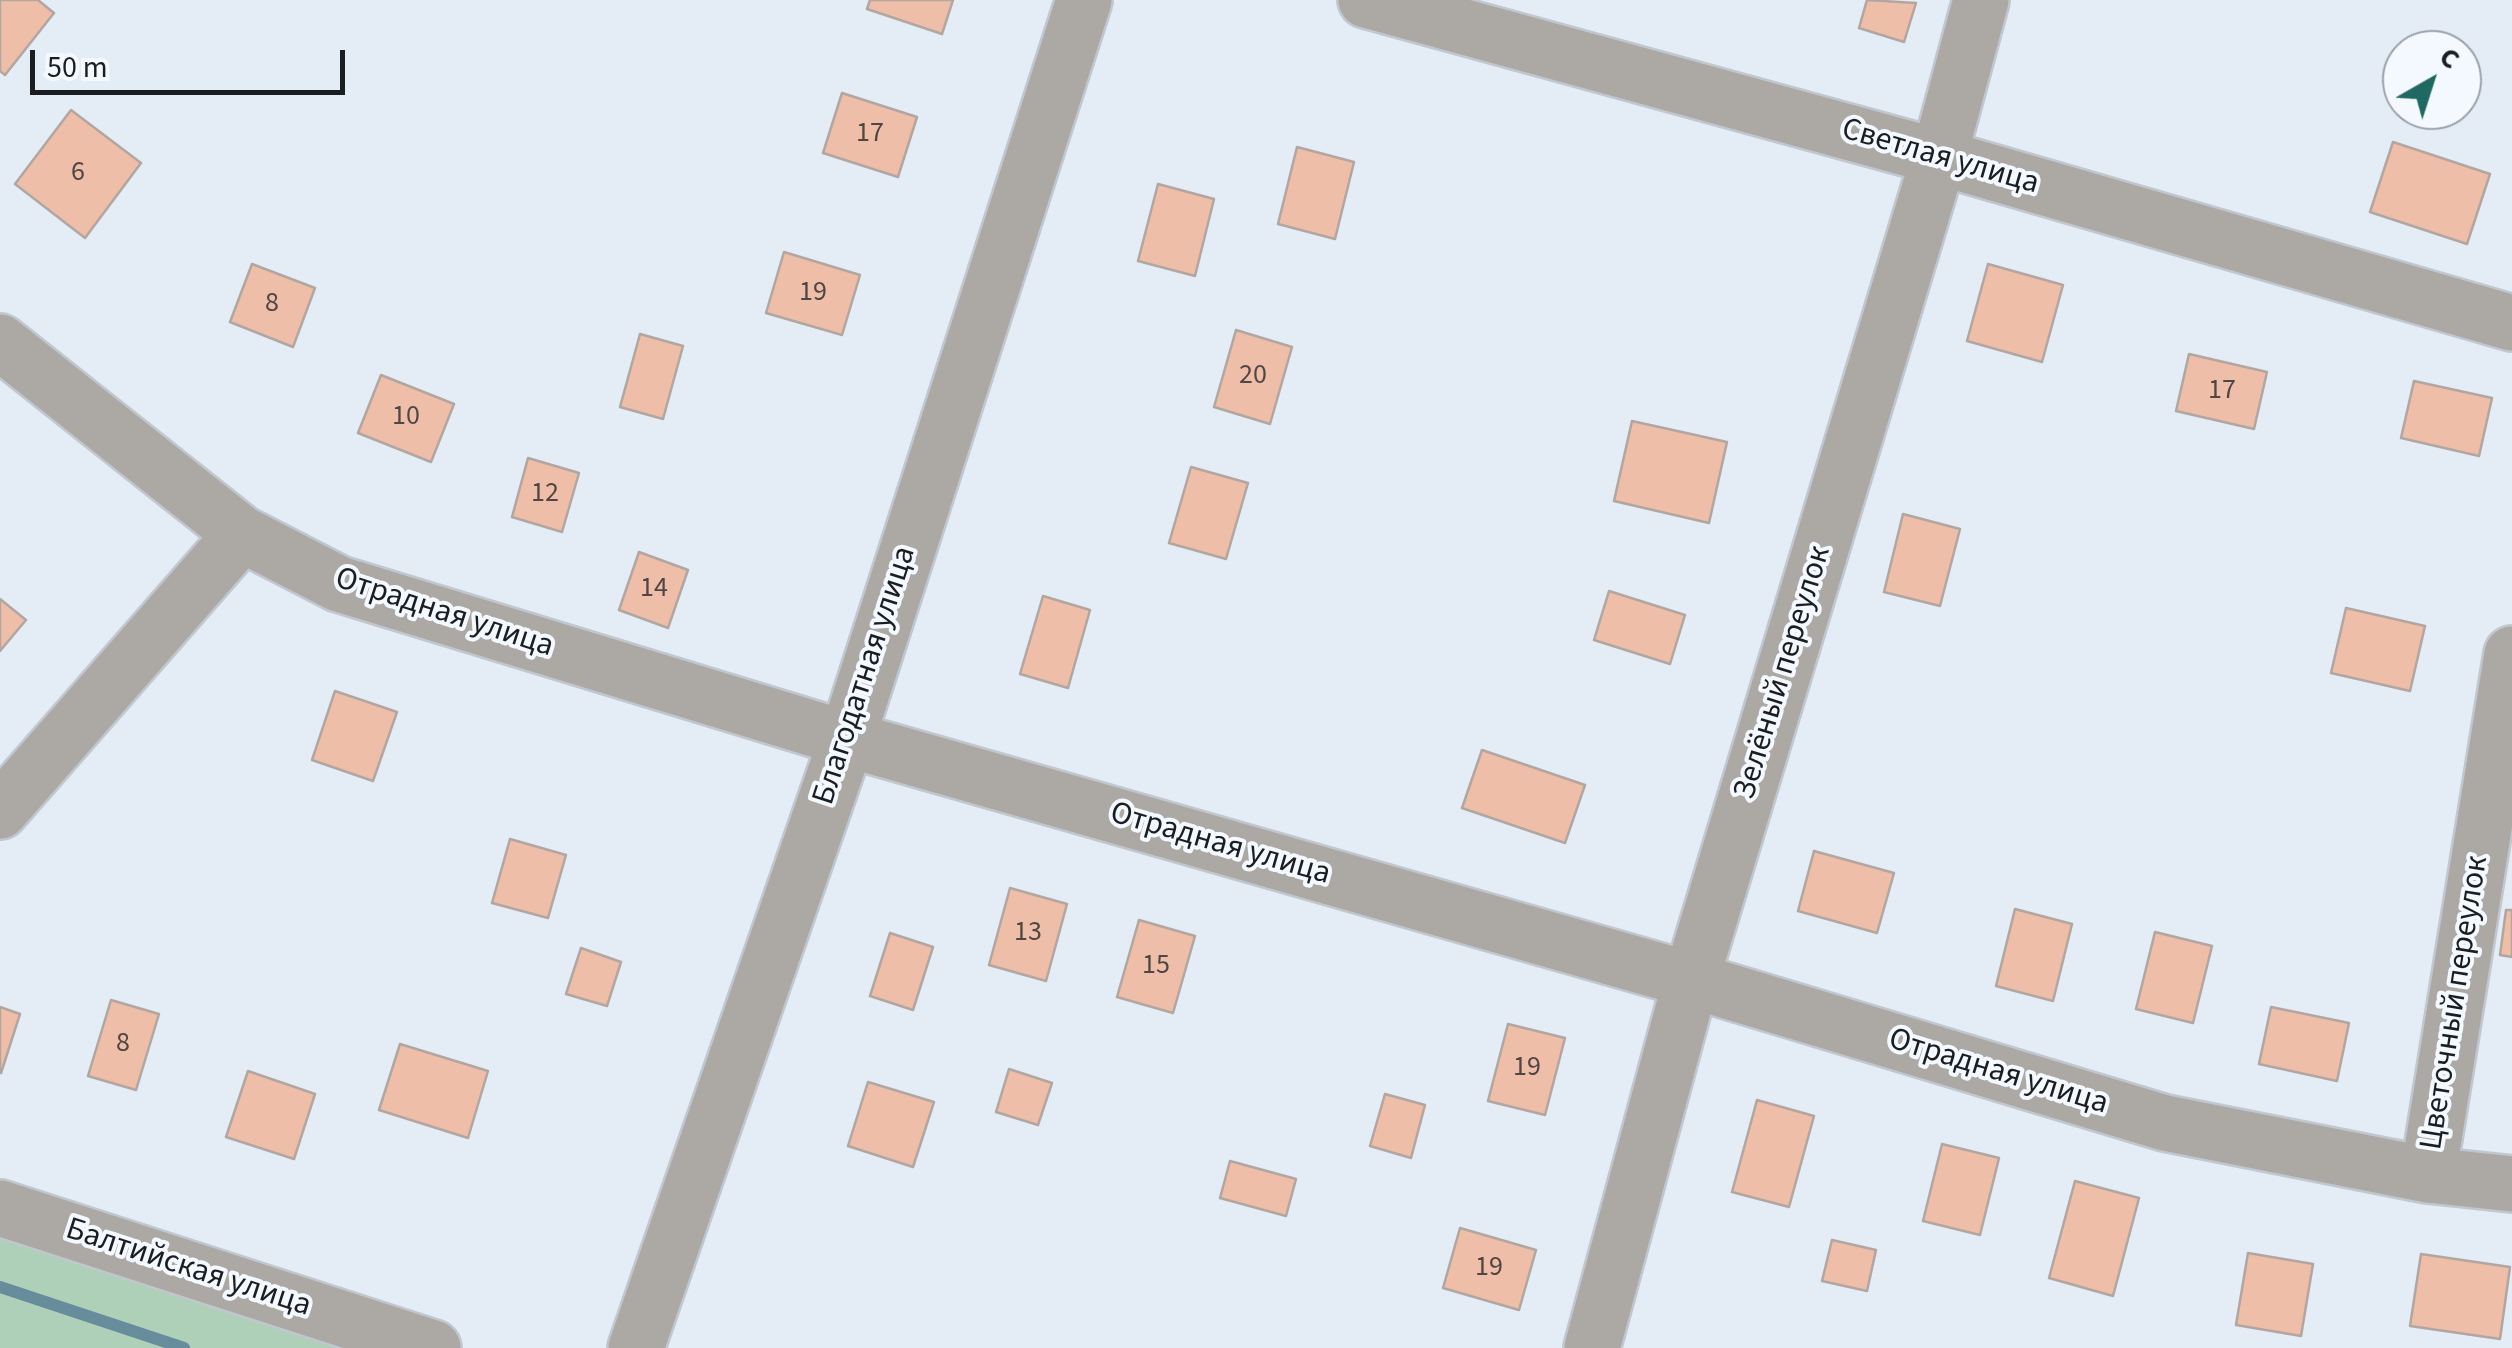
<!DOCTYPE html>
<meta charset="utf-8">
<style>
body{margin:0}
#map{position:relative;width:2512px;height:1348px;overflow:hidden;background:#e4ecf5;font-family:"Source Sans 3",sans-serif}
canvas{display:block}
.north{position:absolute;left:2382px;top:30px;width:100px;height:100px;box-sizing:border-box;background:#f4f9ff;border:2px solid #9da1a6;border-radius:50%;rotate:39deg;font-size:28px;font-weight:700;line-height:40px;text-align:center;color:#1b1e21}
.north::after{content:'';display:block;margin:auto;width:35px;height:45px;background:#206962;clip-path:polygon(50% 0,100% 100%,50% 72%,0 100%)}
.scale{position:absolute;left:30px;top:50px;width:315px;height:45px;box-sizing:border-box;border:5px solid #1b1e21;border-top:0;padding-left:12px;font-size:30px;line-height:35px;white-space:nowrap;color:#1b1e21;-webkit-text-stroke:8px #f4f9ff;paint-order:stroke}
</style>
<div id="map">
<canvas width="2512" height="1348"></canvas>
<div class="north">С</div>
<div class="scale">50 m</div>
</div>
<script>
const ctx = document.querySelector('canvas').getContext('2d');
ctx.lineJoin = 'round';
function fillPath(path, color) { ctx.fillStyle = color; ctx.fill(path, 'evenodd'); }
function stroke(path, color, width, dash) { ctx.strokeStyle = color; ctx.lineWidth = width; ctx.lineCap = dash ? 'butt' : 'round'; ctx.setLineDash(dash || []); ctx.stroke(path); }
function write(font, color, halo, rows, align = 'center') {
  ctx.font = font + ' "Source Sans 3",sans-serif'; ctx.lineWidth = 8; ctx.setLineDash([]); ctx.textBaseline = 'middle'; ctx.strokeStyle = halo; ctx.fillStyle = color; for (const [text, x, y, turn = 0] of rows) {
    ctx.save(); ctx.translate(x, y); ctx.rotate((+turn || 0) * Math.PI / 180); ctx.textAlign = isNaN(turn) ? turn : align; if (halo) ctx.strokeText(text, 0, 0); ctx.fillText(text, 0, 0); ctx.restore();
  }
}
fillPath(new Path2D(`
 M0,1232L350,1348H0Z`), '#afd0b8');
stroke(new Path2D(`
 M0,1287L184,1348`), '#678c9c', 12);
const building = new Path2D(`
 M0,0H38L54,13L5,75L0,71Z
 M870,0H953L942,34L867,9Z
 M1867,0L1916,3L1904,42L1859,28Z
 M842,93L917,117L898,177L823,153Z
 M71,110L141,163L85,238L15,184Z
 M2393,142L2490,174L2467,244L2370,212Z
 M1297,147L1354,162L1335,239L1278,224Z
 M1158,184L1214,199L1195,276L1138,261Z
 M784,252L860,275L842,335L766,313Z
 M252,264L315,288L293,347L230,322Z
 M1988,264L2063,285L2042,362L1967,341Z
 M1236,330L1292,347L1270,424L1214,407Z
 M640,334L683,346L663,419L620,407Z
 M2189,354L2267,372L2254,429L2176,411Z
 M381,375L454,404L431,462L358,433Z
 M2414,381L2492,398L2479,456L2401,438Z
 M1632,421L1727,442L1709,523L1614,501Z
 M528,458L579,473L562,532L512,517Z
 M1191,467L1248,483L1226,559L1169,543Z
 M1903,514L1960,529L1940,606L1884,592Z
 M639,552L688,570L668,628L619,610Z
 M1609,591L1685,615L1670,664L1594,640Z
 M1043,596L1090,610L1068,688L1020,674Z
 M0,599L26,620L0,651Z
 M2346,608L2425,626L2410,691L2331,673Z
 M335,691L397,712L373,781L312,760Z
 M1482,750L1585,785L1565,843L1462,808Z
 M510,839L566,855L548,918L492,903Z
 M1814,851L1894,873L1877,933L1798,911Z
 M1010,888L1067,904L1046,981L989,965Z
 M2015,909L2072,924L2053,1001L1996,986Z
 M2506,910H2512V957L2500,955Z
 M1139,920L1195,936L1173,1013L1117,997Z
 M2155,932L2212,946L2193,1023L2136,1009Z
 M890,933L933,947L913,1010L870,996Z
 M581,948L621,962L607,1006L566,994Z
 M111,1000L159,1014L136,1090L88,1076Z
 M0,1007L20,1014L1,1073H0Z
 M2271,1007L2349,1023L2337,1081L2259,1064Z
 M1508,1024L1565,1038L1545,1115L1488,1101Z
 M400,1044L488,1071L468,1138L379,1110Z
 M1009,1069L1052,1083L1038,1125L996,1112Z
 M248,1071L315,1094L294,1159L226,1137Z
 M868,1082L934,1102L913,1167L848,1146Z
 M1385,1094L1425,1105L1411,1158L1370,1146Z
 M1757,1100L1814,1116L1789,1207L1732,1192Z
 M1942,1144L1999,1158L1980,1235L1923,1221Z
 M1230,1161L1296,1179L1286,1216L1220,1198Z
 M2075,1181L2139,1198L2113,1296L2049,1278Z
 M1460,1228L1536,1250L1519,1310L1443,1288Z
 M1832,1240L1876,1250L1867,1291L1822,1281Z
 M2248,1253L2313,1264L2301,1336L2236,1325Z
 M2421,1254L2510,1267L2500,1339L2410,1326Z`);
fillPath(building, '#eebea9');
stroke(building, '#b2a6a1', 2.5);
const minor = new Path2D(`
 M1366,0L1939,157L2512,323
 M0,342L242,534L339,584L847,739L1691,980L2165,1123L2428,1175L2512,1184
 M0,811L242,534
 M2428,1175L2512,654
 M0,1208L433,1348
 M636,1348L847,739L1084,0
 M1592,1348L1691,980L1939,157L1981,0`);
stroke(minor, '#c0c7cf', 60);
stroke(minor, '#aca8a4', 55);
write('28px', '#504643', null, [
 ["17",870,135],
 ["6",78,174],
 ["19",813,294],
 ["8",272,305],
 ["20",1253,377],
 ["17",2222,392],
 ["10",406,418],
 ["12",545,495],
 ["14",654,590],
 ["13",1028,934],
 ["15",1156,967],
 ["8",123,1045],
 ["19",1527,1069],
 ["19",1489,1269]
]);
write('32px', '#1b1e21', '#f4f9ff', [
 ["Светлая улица",1940,158,16],
 ["Отрадная улица",444,614,18],
 ["Зелёный переулок",1784,673,-73],
 ["Благодатная улица",866,676,-72],
 ["Отрадная улица",1220,845,16],
 ["Цветочный переулок",2456,1003,-81],
 ["Отрадная улица",1998,1073,17],
 ["Балтийская улица",188,1269,18]
]);
</script>
